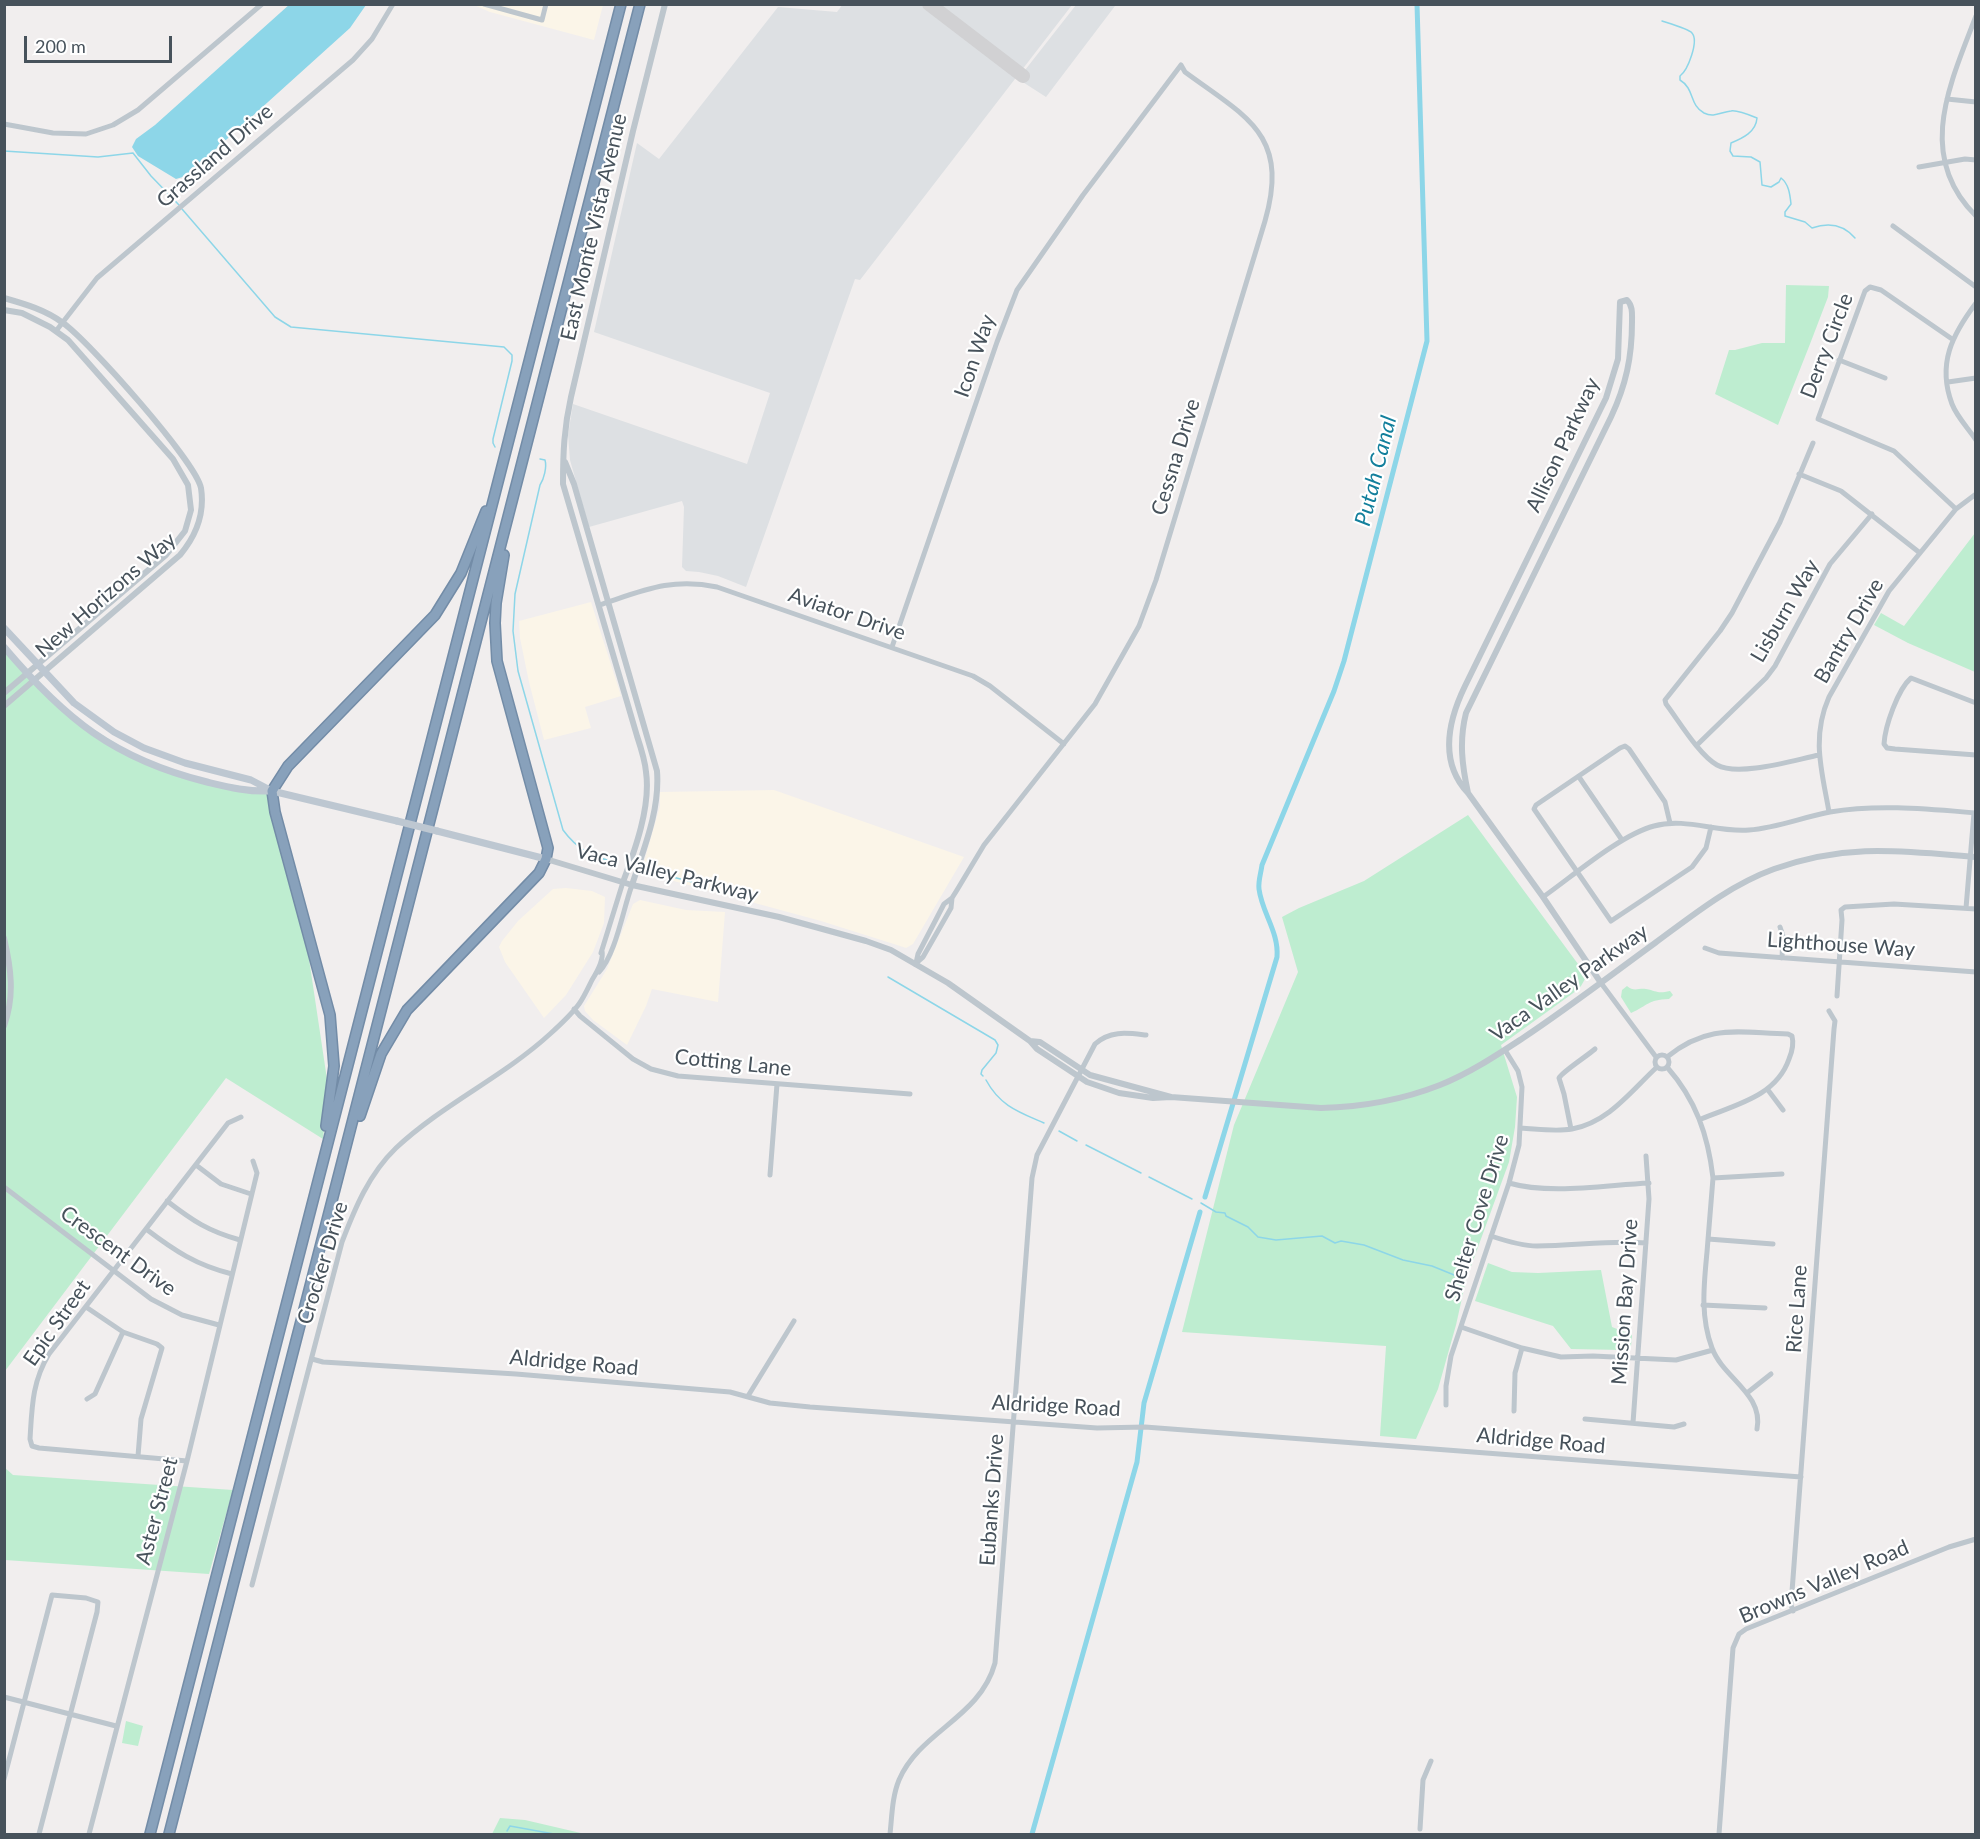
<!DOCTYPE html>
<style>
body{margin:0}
#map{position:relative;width:1980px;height:1839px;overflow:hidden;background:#f1eeee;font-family:Lato,sans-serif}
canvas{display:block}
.frame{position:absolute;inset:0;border:6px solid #47525b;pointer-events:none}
.scale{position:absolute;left:24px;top:36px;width:148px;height:27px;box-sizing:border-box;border:3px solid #47525b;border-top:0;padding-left:8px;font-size:18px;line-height:21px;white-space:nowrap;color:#47525b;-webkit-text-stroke:4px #fff;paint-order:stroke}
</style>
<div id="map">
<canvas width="1980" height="1839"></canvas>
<div class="frame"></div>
<div class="scale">200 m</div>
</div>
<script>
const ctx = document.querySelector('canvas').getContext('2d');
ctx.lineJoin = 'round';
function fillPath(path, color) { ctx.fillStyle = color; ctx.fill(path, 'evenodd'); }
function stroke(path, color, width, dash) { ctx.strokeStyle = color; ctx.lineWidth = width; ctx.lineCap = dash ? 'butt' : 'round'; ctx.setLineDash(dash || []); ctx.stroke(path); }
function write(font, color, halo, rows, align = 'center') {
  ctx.font = font + ' Lato,sans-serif'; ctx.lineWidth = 4.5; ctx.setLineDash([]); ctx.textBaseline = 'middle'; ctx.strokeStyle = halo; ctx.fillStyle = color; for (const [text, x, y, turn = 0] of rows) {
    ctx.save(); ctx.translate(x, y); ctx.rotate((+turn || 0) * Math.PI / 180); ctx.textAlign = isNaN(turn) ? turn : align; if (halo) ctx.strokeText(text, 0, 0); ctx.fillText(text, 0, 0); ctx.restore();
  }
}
fillPath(new Path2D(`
 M474,5H603L594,40L490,12Z
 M591,602L621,696L585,707L591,728L544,740L529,682L520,638L519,621Z
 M774,790L964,857L913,944L906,948L897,945L821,921L648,874L644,862L660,806V792Z
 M566,888L592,891L605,897L604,923L593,952L566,995L544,1018L505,962L499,947L502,941L518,921L553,889Z
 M640,900L686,910L725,912L718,1002L652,989L646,1006L627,1045L593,1020L585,1011L584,1006L607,969L633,904Z`), '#fbf5e8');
fillPath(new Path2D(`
 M843,4L1072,5L860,280L855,279L746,587L718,576L699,572L686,571L682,567L684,507L682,501L589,527L570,460L568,435L573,404L747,464L770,393L594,332L637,143L659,159L778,7L837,12Z
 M1113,4L1115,6L1046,97L1018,79L1076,5Z`), '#dde0e3');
fillPath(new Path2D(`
 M1786,285L1829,286L1828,297L1810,344L1778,425L1715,394L1729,350H1735L1762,343H1785Z
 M1975,533V672L1908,643L1874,625L1881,613L1904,626Z
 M4,647L67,713L152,766L196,779L272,791L309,959L328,1086L323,1139L226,1078L5,1371Z
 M1468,815L1578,964L1585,979L1581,986L1576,991L1501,1045L1517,1097L1515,1127L1509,1162L1466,1280L1456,1325L1438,1389L1416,1439L1380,1436L1386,1346L1182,1332L1234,1125L1298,972L1282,917L1299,908L1364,881Z
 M1627,986C1634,992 1638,988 1646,989C1657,991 1657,994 1670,991L1673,995L1669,999C1647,1000 1649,1005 1631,1013L1621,997L1622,990Z
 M1488,1263L1512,1272L1538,1273L1601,1270L1612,1327L1632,1335L1631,1346L1623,1350L1571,1349L1553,1326L1475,1301Z
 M4,1467L13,1475L233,1490L209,1574L5,1560Z
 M126,1721L143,1726L138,1746L122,1743Z
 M500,1818L525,1820L585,1834H492Z`), '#beedd0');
fillPath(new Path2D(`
 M290,4L366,5L350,28L186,176L176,179L138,156L132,147L136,139L155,125Z`), '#8dd6e8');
stroke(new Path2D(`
 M1662,21C1668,23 1689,29 1692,33C1699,41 1688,70 1680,76V80C1695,89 1689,105 1704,113C1714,118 1721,112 1731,111C1736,110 1752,116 1757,118C1756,132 1743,138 1731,143L1730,151L1733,156L1751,157L1760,162L1762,185L1771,187L1779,182L1781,178C1789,184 1790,195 1791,204L1785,212V216L1805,222L1812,228C1829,222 1843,224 1855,238
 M4,151L98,157L133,153L151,176L179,205
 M182,209L275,317L291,327L504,347L512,355V361L493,439V443L495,447
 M540,459L545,460C547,467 544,479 540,485L515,594L513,631L518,671L563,830C577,849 592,857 615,862
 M653,872L704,885
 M888,977L995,1040L998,1045L996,1053L982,1070L981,1074L983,1076
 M986,1080C1000,1106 1019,1112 1044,1123
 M1059,1131L1077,1141
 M1086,1145L1141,1173
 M1149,1177L1192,1199
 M1201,1203L1216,1212L1225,1213L1226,1216L1248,1227L1258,1237L1276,1240L1322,1236L1335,1243L1341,1241L1364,1245L1403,1260L1432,1266L1464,1279
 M507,1831L510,1826L554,1834`), '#8dd6e8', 1.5);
stroke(new Path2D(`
 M1205,1197L1277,957C1279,932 1262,913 1259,889C1258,881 1261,873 1262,865L1334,691L1344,661L1427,341L1417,4
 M1032,1834L1137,1462L1144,1403L1200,1212`), '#8dd6e8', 5);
stroke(new Path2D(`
 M929,4L1023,76`), '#d1d1d3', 14);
const motorway = new Path2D(`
 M360,1116L381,1054L407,1010L539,873L546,859L548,848L497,661L495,623L496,603L504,555
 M326,1126L334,1066L330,1015L275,812L272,791L288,766L435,615L461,573L486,511
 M150,1834L621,4
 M169,1834L640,4`);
stroke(motorway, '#738ca7', 12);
stroke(new Path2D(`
 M484,4L542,20L546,4
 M1976,16C1950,84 1915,156 1976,216
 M1947,99L1976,102
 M4,124L53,133L86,134L113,125L138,110L262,4
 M1919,167L1965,159L1976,160
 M1893,226L1976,287
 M1976,303C1952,335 1937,364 1952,404C1957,417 1968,428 1976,440
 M56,331L97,278L353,60L372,39L393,4
 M1952,339L1881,290L1870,287L1865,291L1818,419L1894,451L1956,509
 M1839,360L1885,378
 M1948,382L1976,378
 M1813,443L1780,522L1732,613L1720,631L1665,700L1666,704C1679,721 1699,755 1717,765C1739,777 1794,760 1819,755
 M1799,474L1841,491L1920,553
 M599,605C642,591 671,577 717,587L973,676L990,686L1064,744
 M892,647L997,342L1017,290L1083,195L1181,65L1185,72C1246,117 1290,134 1265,221L1156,580L1139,626L1095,704L984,845L957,890L952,898L951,908L923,957L915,964
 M1976,703L1911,678C1898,689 1885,726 1884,744L1887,748L1895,749L1976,755
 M1697,745L1766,678L1775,666L1830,564L1872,514
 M1579,777L1622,840
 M1829,812C1822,771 1811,738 1829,697L1889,591L1956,509L1976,494
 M1670,823L1665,802L1629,749L1625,746L1620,748L1536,805L1534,809L1611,921L1692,867L1706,848L1711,827
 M1543,897C1573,876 1620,835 1654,826C1686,817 1717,833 1749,830C1777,828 1803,817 1830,812C1878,804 1927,809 1976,813
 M1966,908L1974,813
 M1780,927L1783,936L1782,958
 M1705,948L1719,953L1976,972
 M601,953L623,882
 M916,963L918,954L944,904L952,898
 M599,972C616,954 623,909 632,885
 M1601,983L1656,1057
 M1837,996L1842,920L1841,910L1845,907L1894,904L1976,909
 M574,1009L580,1016L633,1059L651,1069L678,1076L910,1094
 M1655 1062a7 7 0 1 1 14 0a7 7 0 1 1-14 0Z
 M1667,1057C1709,1023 1739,1033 1788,1034L1792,1036C1794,1044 1792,1052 1789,1059C1776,1097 1734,1105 1701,1119
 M1667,1067C1696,1100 1708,1135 1713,1178C1711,1203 1709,1227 1707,1252C1704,1284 1700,1316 1712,1348C1723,1378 1764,1394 1757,1429
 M1768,1090L1783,1110
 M1521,1128C1538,1129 1555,1132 1572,1129C1609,1122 1631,1091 1657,1067
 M1571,1129L1564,1094L1559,1078C1562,1072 1587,1056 1595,1049
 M196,1165L221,1184L251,1194
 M770,1175L777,1084
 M1713,1178L1782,1174
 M1509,1183C1550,1195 1606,1185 1649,1183
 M4,1187L151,1299L182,1315L219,1325
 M167,1201C193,1221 208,1231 240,1240
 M146,1229C175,1251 196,1265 232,1274
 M1491,1236C1506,1241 1522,1246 1537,1246C1574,1246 1609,1240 1646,1243
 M1708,1239L1773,1244
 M1703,1305L1765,1308
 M86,1307L123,1332L157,1344L162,1348L141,1419L138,1456
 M1461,1327L1522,1348L1561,1357L1593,1356L1676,1360L1713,1350
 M312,1359L323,1362L516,1374L730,1392L770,1403L810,1407L1097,1428L1145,1427L1801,1477
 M1747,1393L1771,1374
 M748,1396L794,1321
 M87,1399L95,1394L123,1332
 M1446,1405V1386L1451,1356L1509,1183L1519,1145L1522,1087L1518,1071L1505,1050
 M1514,1411L1515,1373L1522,1348
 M1585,1419L1674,1427L1684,1424
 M1633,1423L1649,1199L1646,1156
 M187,1461L39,1448L32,1446L30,1439C32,1407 32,1382 49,1354L228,1123L241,1117
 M252,1585L342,1242C355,1208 369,1174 396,1148C443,1104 503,1077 550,1034C560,1025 571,1015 579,1004C584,997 588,988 592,980C597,972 604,960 602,951
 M1793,1611L1791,1605L1834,1029L1835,1021L1829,1011
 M4,1697L116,1726
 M4,1779L52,1595L86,1598L98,1602L97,1612L39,1834
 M1420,1829L1423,1780L1431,1761
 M89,1834L187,1461L257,1173L253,1161
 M890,1834C892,1816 892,1797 899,1780C920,1731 980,1718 995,1663L1032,1178L1037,1155L1095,1044C1110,1030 1128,1033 1146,1035
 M1719,1834L1733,1648L1739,1634L1746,1629L1949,1547L1976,1539`), '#bdc6cd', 5);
stroke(new Path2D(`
 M4,298C25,304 46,310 63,323C88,340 196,462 201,488C205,514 196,536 180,555L4,706
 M4,310L22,313L50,327L68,340L173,459L188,485L191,510L185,531L166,555L4,693
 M565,462L574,484L657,771C660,810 644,848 632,885
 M1468,793C1462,765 1459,741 1466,713L1611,417C1626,385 1632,357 1632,322C1632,314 1633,306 1627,300L1620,302L1618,359L1606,398L1465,686C1448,721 1439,762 1468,793L1543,897L1601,983
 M546,859L632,885L779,917L866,941L891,950L948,983L1030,1041
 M623,882C635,850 651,806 646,772C645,760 641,748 637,736L563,484C563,453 564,428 571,397L633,131L665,4
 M4,938C11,968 15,996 4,1026
 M1171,1097L1090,1075L1040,1042L1030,1041L1037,1049L1087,1082L1119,1093L1153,1098L1171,1097L1321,1108C1362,1107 1402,1100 1440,1085C1470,1073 1497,1055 1523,1038C1568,1008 1611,975 1655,943C1693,915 1730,885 1774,869C1848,843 1901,851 1976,857`), '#bdc6cd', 6);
stroke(new Path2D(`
 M4,628L74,703L114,732L144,748L185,763L251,780L272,791L397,821
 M4,647C65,719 114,759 207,782C228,787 248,792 270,791
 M437,831L546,859`), '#bdc7d1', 7);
stroke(motorway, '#88a1bb', 9);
stroke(new Path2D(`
 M397,821L437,831`), '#bdc7d1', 7);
write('21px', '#47525b', '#fff', [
 ["Grassland Drive",215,156,-41],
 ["East Monte Vista Avenue",594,227,-77],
 ["Derry Circle",1827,346,-69],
 ["Icon Way",975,356,-71],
 ["Allison Parkway",1563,445,-65],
 ["Cessna Drive",1176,457,-73],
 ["New Horizons Way",106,595,-41],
 ["Lisburn Way",1785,611,-60],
 ["Aviator Drive",847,614,19],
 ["Bantry Drive",1849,631,-60],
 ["Vaca Valley Parkway",667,873,14],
 ["Lighthouse Way",1841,945,4],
 ["Vaca Valley Parkway",1569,983,-35],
 ["Cotting Lane",733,1063,6],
 ["Shelter Cove Drive",1477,1218,-73],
 ["Crescent Drive",118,1251,36],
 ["Crocker Drive",323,1263,-73],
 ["Mission Bay Drive",1625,1302,-86],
 ["Rice Lane",1797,1309,-86],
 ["Epic Street",57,1323,-55],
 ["Aldridge Road",574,1363,5],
 ["Aldridge Road",1056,1406,3],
 ["Aldridge Road",1541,1441,5],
 ["Eubanks Drive",992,1500,-86],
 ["Aster Street",157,1511,-75],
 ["Browns Valley Road",1824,1582,-23]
]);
write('italic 22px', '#127f9c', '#fff', [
 ["Putah Canal",1376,471,-76]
]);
</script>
